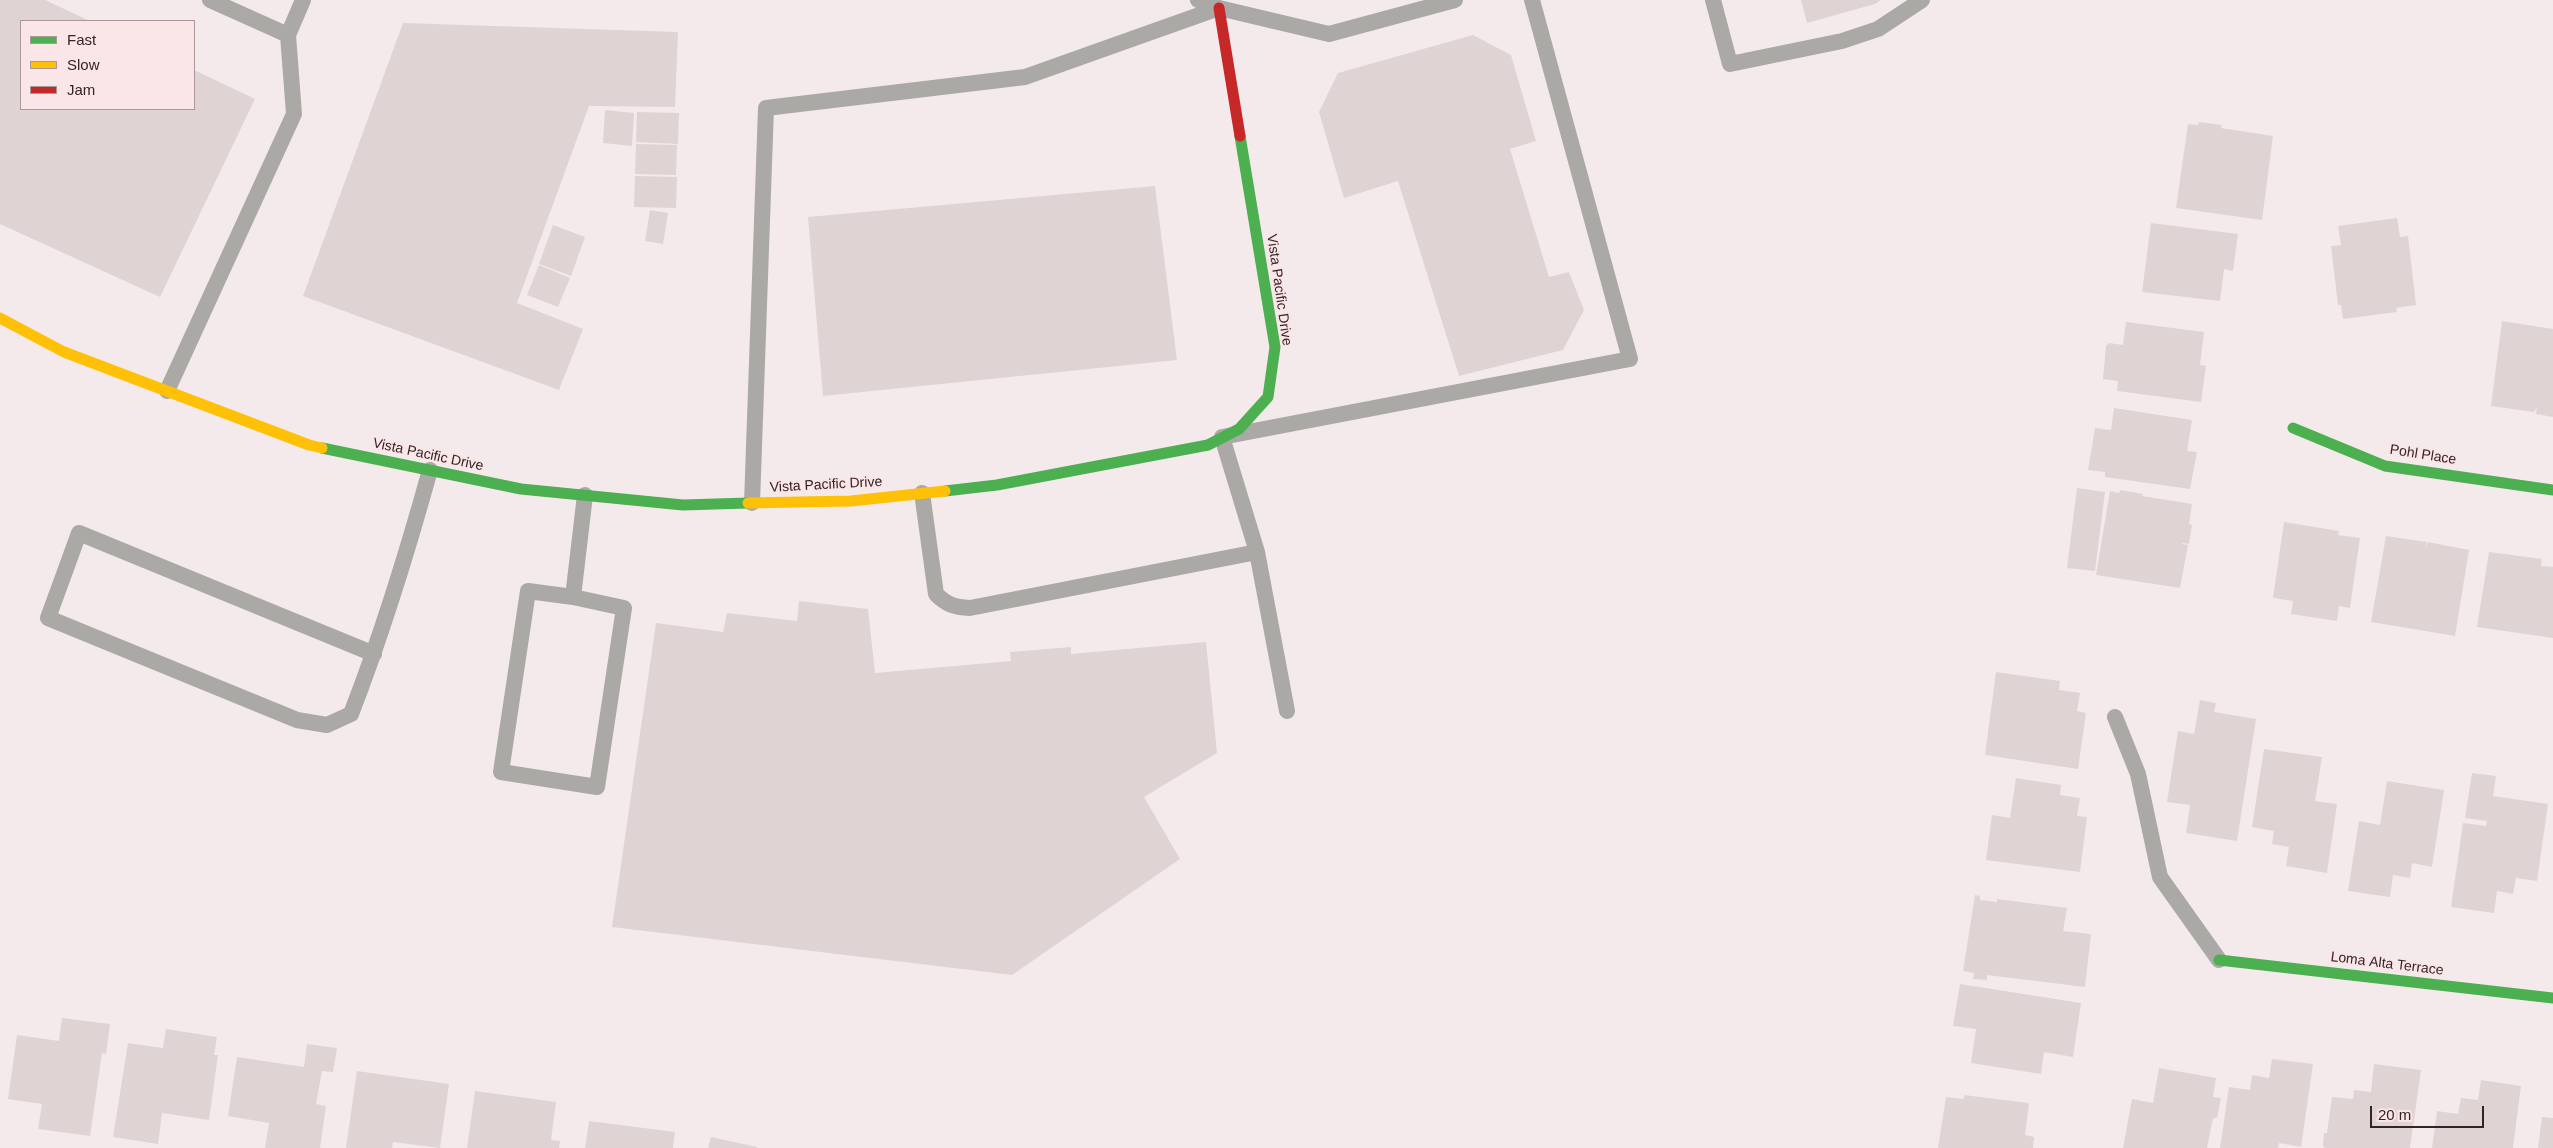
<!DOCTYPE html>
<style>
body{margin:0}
#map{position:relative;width:2553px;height:1148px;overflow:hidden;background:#f5eaeb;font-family:Arial,sans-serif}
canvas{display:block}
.legend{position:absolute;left:20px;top:20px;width:175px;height:90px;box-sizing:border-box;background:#fae5e7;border:1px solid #ac9799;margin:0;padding:6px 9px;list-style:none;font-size:15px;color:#362325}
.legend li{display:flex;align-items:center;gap:10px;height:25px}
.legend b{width:25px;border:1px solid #ac9799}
.scale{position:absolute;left:2370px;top:1106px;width:114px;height:22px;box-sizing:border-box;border:2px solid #362325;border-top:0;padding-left:6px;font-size:15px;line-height:18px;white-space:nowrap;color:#362325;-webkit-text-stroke:4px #fae5e7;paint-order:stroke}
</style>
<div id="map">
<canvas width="2553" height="1148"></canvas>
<ul class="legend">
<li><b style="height:6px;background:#4caf50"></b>Fast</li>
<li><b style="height:6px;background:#ffc107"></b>Slow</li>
<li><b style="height:6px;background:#c62828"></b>Jam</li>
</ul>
<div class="scale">20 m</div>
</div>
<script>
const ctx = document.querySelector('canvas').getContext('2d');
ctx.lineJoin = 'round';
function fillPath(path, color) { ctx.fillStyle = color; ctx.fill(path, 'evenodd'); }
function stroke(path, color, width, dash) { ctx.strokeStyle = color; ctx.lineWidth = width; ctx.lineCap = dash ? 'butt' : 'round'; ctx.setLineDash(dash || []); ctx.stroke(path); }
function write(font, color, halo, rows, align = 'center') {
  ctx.font = font + ' Arial,sans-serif'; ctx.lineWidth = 4; ctx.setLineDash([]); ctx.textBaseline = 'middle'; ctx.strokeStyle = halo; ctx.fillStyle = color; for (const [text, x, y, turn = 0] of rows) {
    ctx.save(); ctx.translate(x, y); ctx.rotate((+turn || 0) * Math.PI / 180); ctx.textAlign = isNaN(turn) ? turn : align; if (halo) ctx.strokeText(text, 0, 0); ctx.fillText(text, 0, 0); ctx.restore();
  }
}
fillPath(new Path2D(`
 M0,0H45L90,21H21V109H194V70L255,99L160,297L0,224Z
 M1801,0H1881L1875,4L1807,23Z
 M403,23L678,32L675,107L589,106L517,303L583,329L559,390L303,296Z
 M1473,35L1511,55L1536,141L1510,149L1549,277L1569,272L1584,310L1563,350L1459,376L1398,181L1344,198L1319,112L1338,73Z
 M605,110L634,113L632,146L603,143Z
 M637,112L679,113L678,144L636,142Z
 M2199,122L2222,125L2221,128L2273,136L2262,220L2176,208L2188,124L2198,125Z
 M636,144L677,145L676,175L635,174Z
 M635,176L677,177L676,208L634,207Z
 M1155,186L1177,360L823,396L808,217Z
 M650,210L668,213L663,244L645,241Z
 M2397,218L2400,237L2408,236L2416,305L2396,308L2397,312L2343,319L2341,305H2338L2331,246L2341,245L2338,226Z
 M2151,223L2238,234L2233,271L2224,269L2220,301L2142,292Z
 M553,225L585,237L571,276L539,264Z
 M539,265L570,278L558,307L527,295Z
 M2502,321L2553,329V417L2536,414L2537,407L2534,412L2491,406Z
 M2126,322L2204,332L2200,365L2206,366L2201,402L2117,391L2118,381L2103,379L2106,346L2109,343L2123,345Z
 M2114,408L2192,420L2187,451L2197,452L2190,489L2105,477V472L2088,470L2095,428L2111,430Z
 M2077,488L2105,492L2095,571L2067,568Z
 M2120,490L2143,494L2142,496L2192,504L2189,524L2192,525L2189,544L2182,543V544L2188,545L2180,588L2096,575L2110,491L2119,493Z
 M2284,522L2339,531L2338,535L2360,538L2350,608L2339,606L2337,621L2291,614L2293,601L2273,598Z
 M2386,536L2427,542L2425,550L2428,542L2469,550L2455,636L2371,622Z
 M2489,552L2542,559L2541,566L2553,567V638L2477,627Z
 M799,601L868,609L875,673L1011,661L1010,652L1071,647V654L1206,642L1217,753L1144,797L1180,859L1012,975L612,927L656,623L723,632L727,613L797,621Z
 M1996,672L2060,681L2059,690L2080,693L2077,711L2086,713L2078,769L1985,755Z
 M2200,700L2216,703L2214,712L2256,719L2237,841L2186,833L2190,805L2167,802L2178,731L2194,734Z
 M2264,749L2322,757L2315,801L2337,804L2327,873L2286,866L2289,847L2272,844L2274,831L2252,827Z
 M2472,773L2496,776L2493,796L2548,804L2537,881L2516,878L2513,894L2497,891L2494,913L2451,907L2463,823L2486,826L2487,821L2465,818Z
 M2016,778L2061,785L2060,795L2080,798L2077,816L2087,817L2080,872L1986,860L1992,815L2010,818Z
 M2387,781L2444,790L2432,867L2412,863L2410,878L2393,875L2390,897L2348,891L2359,821L2380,825Z
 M1975,895L1980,896V900L1997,902V899L2067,908L2063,931L2091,934L2085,987L1987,975V980L1973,979L1974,973L1963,971Z
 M1960,984L2081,1003L2073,1057L2044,1052L2041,1074L1971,1063L1976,1029L1953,1026Z
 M62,1018L110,1024L106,1054L102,1053L90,1136L38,1129L42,1104L8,1099L17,1035L59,1041Z
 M166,1029L217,1037L214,1055H218L209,1120L162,1113L158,1144L113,1137L128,1043L163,1048Z
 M307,1044L337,1048L333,1072L322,1071L316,1104L326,1106L320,1148H265L269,1123L228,1116L237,1057L304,1067Z
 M2272,1059L2313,1064L2301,1147L2279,1143L2278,1148H2220L2229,1087L2250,1090L2252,1075L2269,1078Z
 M2374,1064L2421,1070L2410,1148H2325L2323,1146L2324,1133H2327L2332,1097L2353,1099L2354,1090L2371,1092Z
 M2159,1068L2216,1078L2213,1097L2221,1098L2217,1118H2213L2207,1148H2123L2132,1099L2153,1103Z
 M357,1071L449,1084L440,1148L393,1142L392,1148H346Z
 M2481,1080L2521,1086L2513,1148H2432L2437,1111L2458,1114L2461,1098L2478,1100Z
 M475,1091L556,1102L551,1140L560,1141L559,1148H467Z
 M1964,1095L2029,1103L2025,1135L2034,1137L2033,1148H1938L1946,1097L1964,1099Z
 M2542,1117L2553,1118V1148H2538Z
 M589,1121L675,1132L673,1148H585Z
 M711,1137L757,1147V1148H708Z`), '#e0d3d4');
stroke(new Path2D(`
 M210,0L288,35
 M1198,0L1219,8L1329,34L1455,0
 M1713,0L1730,64L1842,41L1878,29L1922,0
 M167,391L294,114L288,35L303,0
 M922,493L936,594C947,605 954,607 970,608L1257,552L1222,437L1630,359L1532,0
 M752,503L766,108L1025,77L1219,8
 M1257,552L1287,711
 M573,597L624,608L597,787L501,772L528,591L573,597L585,495
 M374,654L79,533L48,618L297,720L327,725L351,714C382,634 407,553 430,470
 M2115,717L2138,774L2160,877L2219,960`), '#aaa9a6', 16);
stroke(new Path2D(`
 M2293,428L2385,466L2553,490
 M322,448L521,489L683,505L748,503
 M945,491L997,485L1208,445L1239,429L1268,397L1275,347L1240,136
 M2219,960L2553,998`), '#4caf50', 11);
stroke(new Path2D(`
 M0,318L64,352L309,445L322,448
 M748,503L851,501L945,491`), '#ffc107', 11);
stroke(new Path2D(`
 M1219,8L1240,136`), '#c62828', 11);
write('14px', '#362325', '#fae5e7', [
 ["Vista Pacific Drive",1279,290,82],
 ["Vista Pacific Drive",428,455,12],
 ["Pohl Place",2423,455,9],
 ["Vista Pacific Drive",826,485,-3],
 ["Loma Alta Terrace",2387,964,7]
]);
</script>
